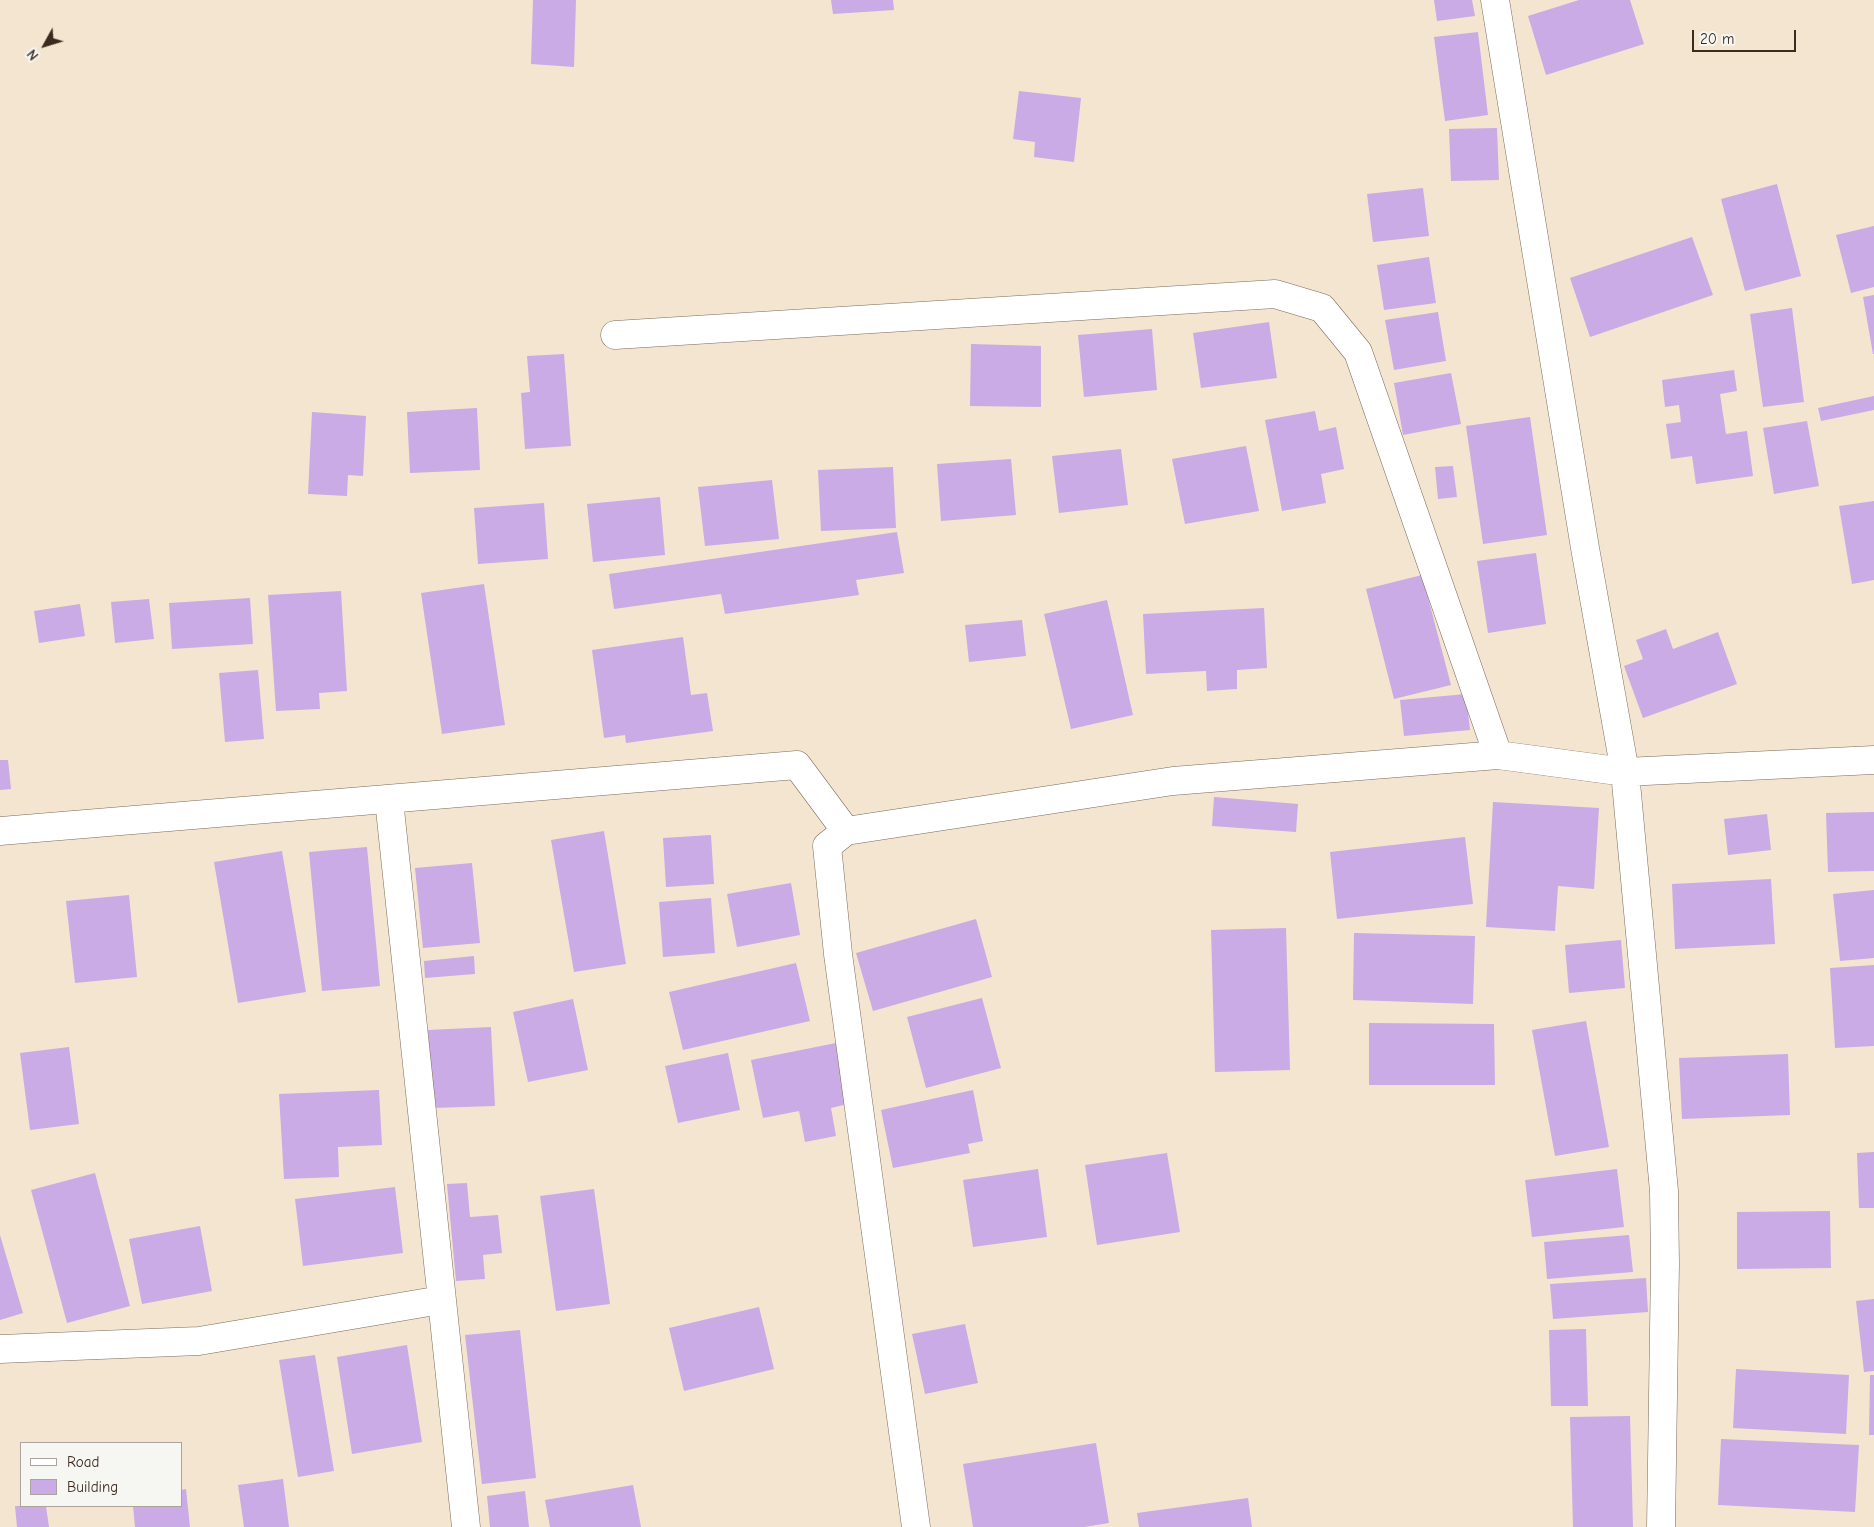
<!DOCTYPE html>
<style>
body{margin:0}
#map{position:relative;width:1874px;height:1527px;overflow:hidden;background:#f3e5d0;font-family:"Comic Neue",sans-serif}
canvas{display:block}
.legend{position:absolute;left:20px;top:1442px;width:162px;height:65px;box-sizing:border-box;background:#f6f6f2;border:1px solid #aba49d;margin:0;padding:6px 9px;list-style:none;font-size:15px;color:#3b2a1e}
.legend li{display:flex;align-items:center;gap:10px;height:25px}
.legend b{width:25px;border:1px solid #aba49d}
.north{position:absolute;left:20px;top:20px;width:50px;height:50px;-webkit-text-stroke:4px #f6f6f2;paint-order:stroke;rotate:231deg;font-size:14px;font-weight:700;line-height:20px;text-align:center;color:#3b2a1e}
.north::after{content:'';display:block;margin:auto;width:18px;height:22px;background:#3b2a1e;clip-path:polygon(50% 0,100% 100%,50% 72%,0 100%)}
.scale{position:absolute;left:1692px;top:30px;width:104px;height:22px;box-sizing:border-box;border:2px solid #3b2a1e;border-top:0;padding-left:6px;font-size:15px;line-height:18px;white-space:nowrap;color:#3b2a1e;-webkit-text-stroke:4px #f6f6f2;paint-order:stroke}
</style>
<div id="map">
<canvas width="1874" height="1527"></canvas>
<ul class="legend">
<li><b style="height:6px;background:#fff"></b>Road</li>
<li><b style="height:14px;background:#caabe5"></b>Building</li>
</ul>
<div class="north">N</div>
<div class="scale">20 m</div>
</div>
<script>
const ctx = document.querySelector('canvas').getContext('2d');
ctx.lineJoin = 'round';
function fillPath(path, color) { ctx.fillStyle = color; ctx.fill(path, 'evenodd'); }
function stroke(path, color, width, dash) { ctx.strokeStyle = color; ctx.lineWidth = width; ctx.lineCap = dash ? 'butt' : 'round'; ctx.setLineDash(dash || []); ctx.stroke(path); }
fillPath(new Path2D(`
 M533,0H576L574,67L531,64Z
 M831,0H893L894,10L833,14Z
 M1434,0H1472L1475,16L1437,21Z
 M1579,0H1630L1644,44L1546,75L1528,16Z
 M1478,32L1488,115L1445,121L1434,37Z
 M1019,91L1081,98L1074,162L1034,157L1035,142L1013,139Z
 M1497,128L1499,180L1451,181L1449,129Z
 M1777,184L1801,276L1745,291L1721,199Z
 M1423,188L1429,236L1373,242L1367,194Z
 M1874,226V287L1851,293L1836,235Z
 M1692,237L1713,295L1590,337L1570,278Z
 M1429,257L1436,303L1384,310L1377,265Z
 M1874,295V354H1873L1863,297Z
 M1792,308L1804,402L1763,407L1750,314Z
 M1438,312L1446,361L1394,370L1385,320Z
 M1269,322L1277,378L1201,388L1193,333Z
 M1152,329L1157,390L1084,397L1078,335Z
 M971,344L1041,346V407L970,406Z
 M564,354L571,446L525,449L521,393L530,392L527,356Z
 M1734,370L1737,391L1720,394L1726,434L1747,431L1753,476L1696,484L1692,456L1671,459L1666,424L1681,422L1679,405L1665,407L1662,380Z
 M1451,373L1461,424L1403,435L1394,383Z
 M1874,396V410L1821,421L1818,408Z
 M477,408L480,470L410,473L407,412Z
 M1315,411L1319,431L1336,427L1344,469L1321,474L1326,503L1282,511L1265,420Z
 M312,412L366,416L363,476L348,475L347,496L308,494Z
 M1530,417L1547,535L1483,544L1466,426Z
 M1807,421L1819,486L1774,494L1763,428Z
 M1246,446L1259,511L1185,524L1172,459Z
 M1121,449L1128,505L1059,513L1052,456Z
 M1011,459L1016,515L941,521L937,464Z
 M1453,466L1457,497L1438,499L1435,467Z
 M893,467L896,528L821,531L818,470Z
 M772,480L779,539L705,546L698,487Z
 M660,497L665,555L593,562L587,504Z
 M1874,501V580L1852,584L1839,506Z
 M544,503L548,559L478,564L474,508Z
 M897,532L904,573L856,580L859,595L725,614L721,594L614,609L609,574Z
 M1536,553L1546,624L1488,633L1477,561Z
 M1422,575L1451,685L1394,699L1366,589Z
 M484,584L505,725L442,734L421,593Z
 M341,591L347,691L319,693L320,709L276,711L268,595Z
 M250,598L253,644L172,649L169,603Z
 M149,599L154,639L115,643L111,602Z
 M1107,600L1133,715L1071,729L1044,614Z
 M80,604L85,636L39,643L34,611Z
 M1264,608L1267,668L1237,670V689L1207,691L1206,671L1146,674L1143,614Z
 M1022,620L1026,656L969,662L965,625Z
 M1666,629L1673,649L1718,632L1737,684L1643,718L1624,666L1643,659L1636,640Z
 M683,637L691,695L707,693L713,731L626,743L625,735L604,738L592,650Z
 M258,670L264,739L225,742L219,673Z
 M1466,694L1470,730L1404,736L1400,700Z
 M0,760H8L11,789L0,790Z
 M1214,797L1298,804L1296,832L1212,826Z
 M1493,802L1599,808L1594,889L1558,886L1555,931L1486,927Z
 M1874,812V871L1828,872L1826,813Z
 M1767,814L1771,850L1728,855L1724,819Z
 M604,831L626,964L574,972L551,840Z
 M711,835L714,884L666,887L663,838Z
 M1465,837L1473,904L1337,919L1330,852Z
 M367,847L380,986L322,991L309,852Z
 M282,851L306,992L238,1003L214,862Z
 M472,863L480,943L423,948L415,868Z
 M1771,879L1775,944L1675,949L1672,884Z
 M791,883L800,935L737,947L727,894Z
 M1874,890V958L1840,961L1833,894Z
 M129,895L137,977L75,983L66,901Z
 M711,898L715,953L663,957L659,902Z
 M976,919L992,977L873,1011L856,953Z
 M1286,928L1290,1070L1215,1072L1211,930Z
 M1354,933L1475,936L1473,1004L1353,1000Z
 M1621,940L1625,988L1569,993L1565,945Z
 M474,956L475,974L425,978L424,961Z
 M796,963L810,1021L683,1050L669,992Z
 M1874,965V1046L1835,1048L1830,968Z
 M982,998L1001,1068L926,1088L907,1017Z
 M573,999L588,1070L528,1082L513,1012Z
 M1586,1021L1609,1147L1555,1156L1532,1030Z
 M1369,1023L1494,1024L1495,1085H1369Z
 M491,1027L495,1106L432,1108L428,1030Z
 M836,1043L848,1104L831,1108L836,1136L805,1142L799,1111L763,1118L751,1060Z
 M69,1047L79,1124L30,1130L20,1053Z
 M728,1053L740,1110L678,1123L665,1066Z
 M1788,1054L1790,1115L1682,1119L1679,1058Z
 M379,1090L382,1145L338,1147L339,1177L284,1179L279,1094Z
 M973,1090L983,1141L968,1144L970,1153L893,1168L881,1110Z
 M1874,1152V1208H1859L1857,1153Z
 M1167,1153L1180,1232L1097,1245L1085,1165Z
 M1038,1169L1047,1237L973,1247L963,1180Z
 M1617,1169L1624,1227L1532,1237L1525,1180Z
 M95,1173L130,1306L67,1323L31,1190Z
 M467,1183L470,1217L498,1215L502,1253L483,1255L485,1279L456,1281L447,1184Z
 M395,1187L403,1253L303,1266L295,1199Z
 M594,1189L610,1304L556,1311L540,1196Z
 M1830,1211L1831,1268L1737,1269V1212Z
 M200,1226L212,1291L142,1304L129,1239Z
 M0,1235L23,1313L0,1320Z
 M1629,1235L1633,1272L1547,1279L1544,1242Z
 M1646,1278L1648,1312L1553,1319L1550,1284Z
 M1874,1299V1371L1864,1372L1856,1301Z
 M759,1307L774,1369L684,1391L669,1328Z
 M965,1324L978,1383L925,1394L912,1334Z
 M1586,1329L1588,1406H1551L1549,1330Z
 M520,1330L536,1478L482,1484L465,1335Z
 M407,1345L422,1442L352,1454L337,1357Z
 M315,1355L334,1471L298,1477L279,1360Z
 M1736,1369L1849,1375L1846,1434L1733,1428Z
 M1870,1375H1874V1435H1869Z
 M1630,1416L1633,1527H1573L1570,1417Z
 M1721,1439L1859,1445L1855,1512L1718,1505Z
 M1096,1443L1109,1523L1084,1527H973L963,1464Z
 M283,1479L289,1527H244L238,1485Z
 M633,1485L641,1527H550L545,1500Z
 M186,1489L190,1527H135L133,1506H181V1490Z
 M525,1491L529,1527H490L487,1496Z
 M1248,1498L1252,1527H1139L1137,1513Z
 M15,1506H46L49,1527H17Z`), '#caabe5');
const minor = new Path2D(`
 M1495,0L1585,548L1625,772L1664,1191L1665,1264L1661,1527
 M615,335L1275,294L1322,308L1358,352L1498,755
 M389,800L466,1527
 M0,831L797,765L846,831L1173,781L1498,755L1625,772L1874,760
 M846,831L827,846L838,954L916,1527
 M0,1349L199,1341L441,1300`);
stroke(minor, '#7b6b5c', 29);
stroke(minor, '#fff', 28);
</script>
